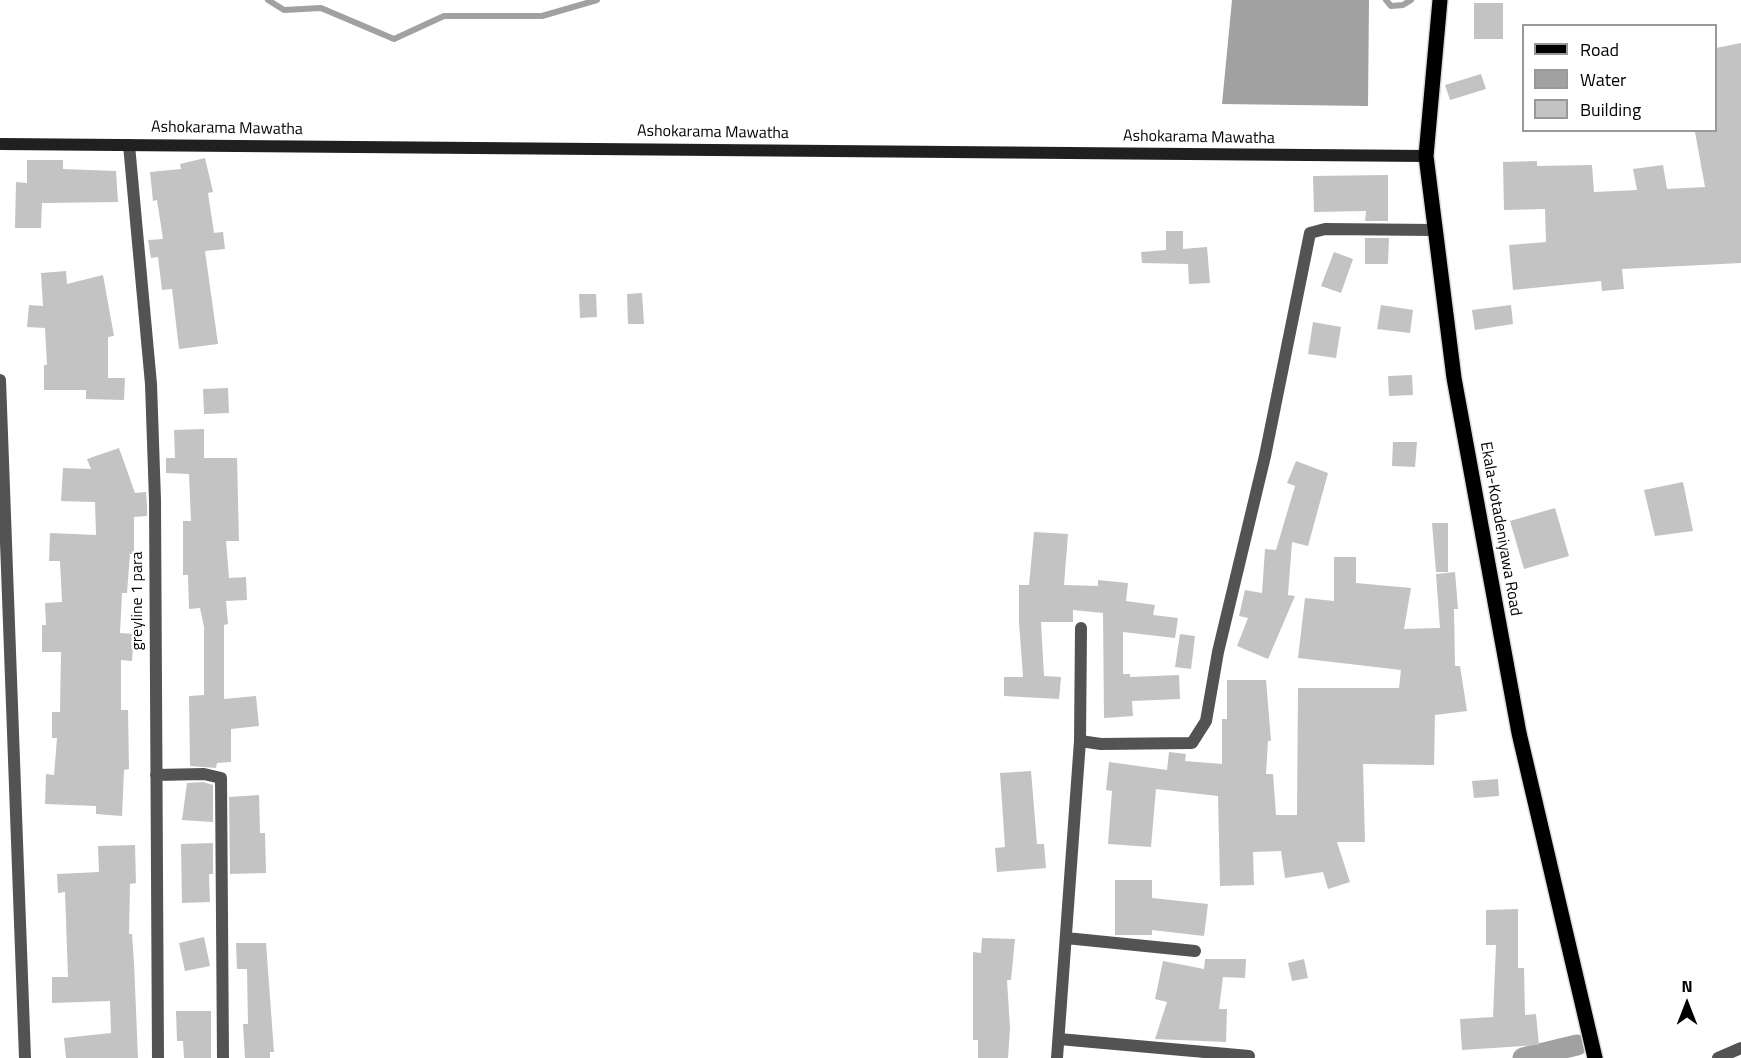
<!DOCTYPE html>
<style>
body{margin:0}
#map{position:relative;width:1741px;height:1058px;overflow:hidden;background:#fff;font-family:"Titillium Web",sans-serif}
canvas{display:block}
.legend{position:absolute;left:1522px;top:24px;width:195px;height:108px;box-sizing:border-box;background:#fff;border:2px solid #999;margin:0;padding:8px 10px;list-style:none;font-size:18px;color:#000}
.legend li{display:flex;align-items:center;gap:12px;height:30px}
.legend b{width:30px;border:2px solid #999}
.north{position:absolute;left:1657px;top:974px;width:60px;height:60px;-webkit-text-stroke:4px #fff;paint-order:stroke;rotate:0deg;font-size:16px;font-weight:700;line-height:24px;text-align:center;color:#000}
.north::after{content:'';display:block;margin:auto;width:21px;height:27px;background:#000;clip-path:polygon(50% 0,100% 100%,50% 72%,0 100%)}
</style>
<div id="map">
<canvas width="1741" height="1058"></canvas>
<ul class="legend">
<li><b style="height:8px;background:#000"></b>Road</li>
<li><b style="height:16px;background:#a1a1a1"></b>Water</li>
<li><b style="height:16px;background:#c3c3c3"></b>Building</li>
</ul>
<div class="north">N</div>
</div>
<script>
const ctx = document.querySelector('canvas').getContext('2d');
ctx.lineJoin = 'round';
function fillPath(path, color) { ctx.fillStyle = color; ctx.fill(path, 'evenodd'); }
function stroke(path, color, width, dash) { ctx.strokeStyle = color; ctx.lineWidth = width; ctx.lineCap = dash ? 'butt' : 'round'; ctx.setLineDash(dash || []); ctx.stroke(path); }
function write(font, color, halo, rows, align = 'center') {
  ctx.font = font + ' "Titillium Web",sans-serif'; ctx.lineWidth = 5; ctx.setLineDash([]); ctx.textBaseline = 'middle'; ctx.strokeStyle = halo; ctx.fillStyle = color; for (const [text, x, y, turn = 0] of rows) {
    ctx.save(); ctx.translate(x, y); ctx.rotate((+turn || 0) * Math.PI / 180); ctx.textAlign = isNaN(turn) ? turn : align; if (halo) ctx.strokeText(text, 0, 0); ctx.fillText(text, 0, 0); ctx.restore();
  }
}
fillPath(new Path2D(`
 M1232,0H1369L1368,106L1222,104Z`), '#a1a1a1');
stroke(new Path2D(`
 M268,0L284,10L321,8L394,39L444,16H542L597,0
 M1386,0L1391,6L1403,5L1411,0`), '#a1a1a1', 6);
stroke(new Path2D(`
 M1523,1058L1577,1045`), '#a1a1a1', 21);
fillPath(new Path2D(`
 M1474,3H1503V39H1474Z
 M1741,43V263L1622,269L1624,289L1602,291L1601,281L1513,290L1509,245L1546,242L1545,209L1504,210L1503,162L1537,161V166L1592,165L1594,192L1637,190L1633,169L1663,165L1667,189L1705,187L1695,132L1716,130V48Z
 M1481,74L1486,89L1450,100L1445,85Z
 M205,158L213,192L208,193L214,233L223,232L225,249L205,251L218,344L179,349L172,289L162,290L158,257L151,258L148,240L163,239L157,200L153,201L150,172L181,169L180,164Z
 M27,160H63V169L116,171L118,202L42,203L41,228H15L16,182L27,183Z
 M1388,175V221H1365L1366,211L1314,212L1313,176Z
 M1166,231H1183V249L1207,247L1210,283L1189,284L1188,264L1142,263L1141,252L1166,250Z
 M1365,238H1389L1388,264H1365Z
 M1334,252L1353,259L1341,293L1321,286Z
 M66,271L67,284L103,275L114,336L108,337V378H125L124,400L86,399V390H44V365H47L45,328L27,327L29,305L43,306L41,273Z
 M642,293L644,324H628L627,294Z
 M579,294H596L597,317L580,318Z
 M1381,305L1413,310L1410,333L1377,329Z
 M1511,305L1513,324L1475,330L1472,310Z
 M1313,322L1341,327L1336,358L1308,354Z
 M1412,375L1413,395L1389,396L1388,376Z
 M228,388L229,413L204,414L203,389Z
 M204,429V458H237L239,541H226L229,578L246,577L247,600L226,601L228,624L224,625V699L256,696L259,726L231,729V762L217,763L216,768L190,766L189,696L204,695V627L200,608L189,609L188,575H183V521H191L189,474L166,473V458H175L174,430Z
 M1393,442H1417L1415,467L1392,466Z
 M119,448L135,493L146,492L147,504V516L134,517V554H130L127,593H122L120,633L134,634L132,661L121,660V710H128L129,769L124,770L122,816L96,814V806L45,804L46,774L54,775L57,738H52V712H60L61,652H42V625H46L45,603L62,602L60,561H49L50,533L96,535L95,502L61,501L63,468L91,469L87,459Z
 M1296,461L1328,473L1308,546L1292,542L1288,595L1295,596L1268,659L1237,646L1248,618L1239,616L1245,590L1262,593L1265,549L1276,550L1295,486L1287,483Z
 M1683,482L1693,531L1655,536L1644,490Z
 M1555,508L1569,556L1524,569L1510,521Z
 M1432,523H1448V572H1436Z
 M1034,532L1068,534L1064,585L1098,586V580L1128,583L1126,601L1155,605L1153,615L1178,618L1175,638L1123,632V674H1130V677L1179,675L1180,699L1132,701L1133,716L1104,718L1103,613L1073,610V622H1041L1044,676L1061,677L1059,699L1004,696V677H1023L1019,622V585H1029Z
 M1334,557H1356V583L1411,588L1404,629L1440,628L1436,574L1455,572L1458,609H1454L1455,666H1460L1467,711L1435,715L1434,765L1363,764L1365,842H1337L1350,882L1328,889L1323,872L1285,878L1281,851L1253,852L1254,885L1220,886L1218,796L1156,789L1151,847L1108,844L1112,791L1106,790L1109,762L1167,770L1169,752L1186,754L1185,761L1222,764V719H1227V680H1266L1271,741H1268L1266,774H1273L1276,815H1297L1298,688H1399L1401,670L1298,658L1305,598L1334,601Z
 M1180,634L1195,636L1191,669L1175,667Z
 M1031,771L1037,844H1044L1046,868L997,872L995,848L1005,847L1000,773Z
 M1498,779L1499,796L1474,798L1472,781Z
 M203,782L213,785V822L182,820L187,783Z
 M259,795L260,833H265L266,873L230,874L229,797Z
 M213,843V874H209L210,902L182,903L181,844Z
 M135,845L136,883L130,884L129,934H132L134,963L138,1058H66L64,1038L111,1033L110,1001L52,1003V977H68L65,892L58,893L57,874L99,872L98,846Z
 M1115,880H1152V898L1208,904L1204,936L1152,930V935H1115Z
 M1518,909V968H1524L1525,1015L1536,1014L1539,1045L1462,1050L1460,1019L1493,1017L1496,945H1486V910Z
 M204,937L210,966L185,971L179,943Z
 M982,938L1015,939L1011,980H1007L1010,1028L1008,1058H978V1040H973V952L981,953Z
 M236,943H266L274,1052H270V1058H245L243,1024H248L247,969H237Z
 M1205,959H1246L1245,978L1223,977L1219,1009H1227L1226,1042L1155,1039L1167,1002L1155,999L1163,961L1204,969Z
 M1304,959L1308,978L1292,981L1288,963Z
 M176,1011H211V1058H184L183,1041H177Z`), '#c3c3c3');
const primary = new Path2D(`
 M1440,0L1426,156L1454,378L1519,733L1595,1058`);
stroke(primary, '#dbdbdb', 18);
stroke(new Path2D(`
 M129,145L151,384L155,500L158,1058
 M0,380L25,1058
 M1080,741L1081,628
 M156,775L204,774L221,778L223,1058
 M1066,938L1195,951
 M1059,1039L1249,1056
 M1057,1058L1080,741L1101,744L1192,743L1206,721L1218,652L1265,456L1310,233L1325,229L1434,230
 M1718,1058L1741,1048`), '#535353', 12);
stroke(new Path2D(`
 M0,144L1426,156`), '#202020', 12);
stroke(primary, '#000', 15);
write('16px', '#000', '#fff', [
 ["Ashokarama Mawatha",227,129,1],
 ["Ashokarama Mawatha",713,133,1],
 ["Ashokarama Mawatha",1199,138,1],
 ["Ekala-Kotadeniyawa Road",1500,529,80],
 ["greyline 1 para",138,601,-90]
]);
</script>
